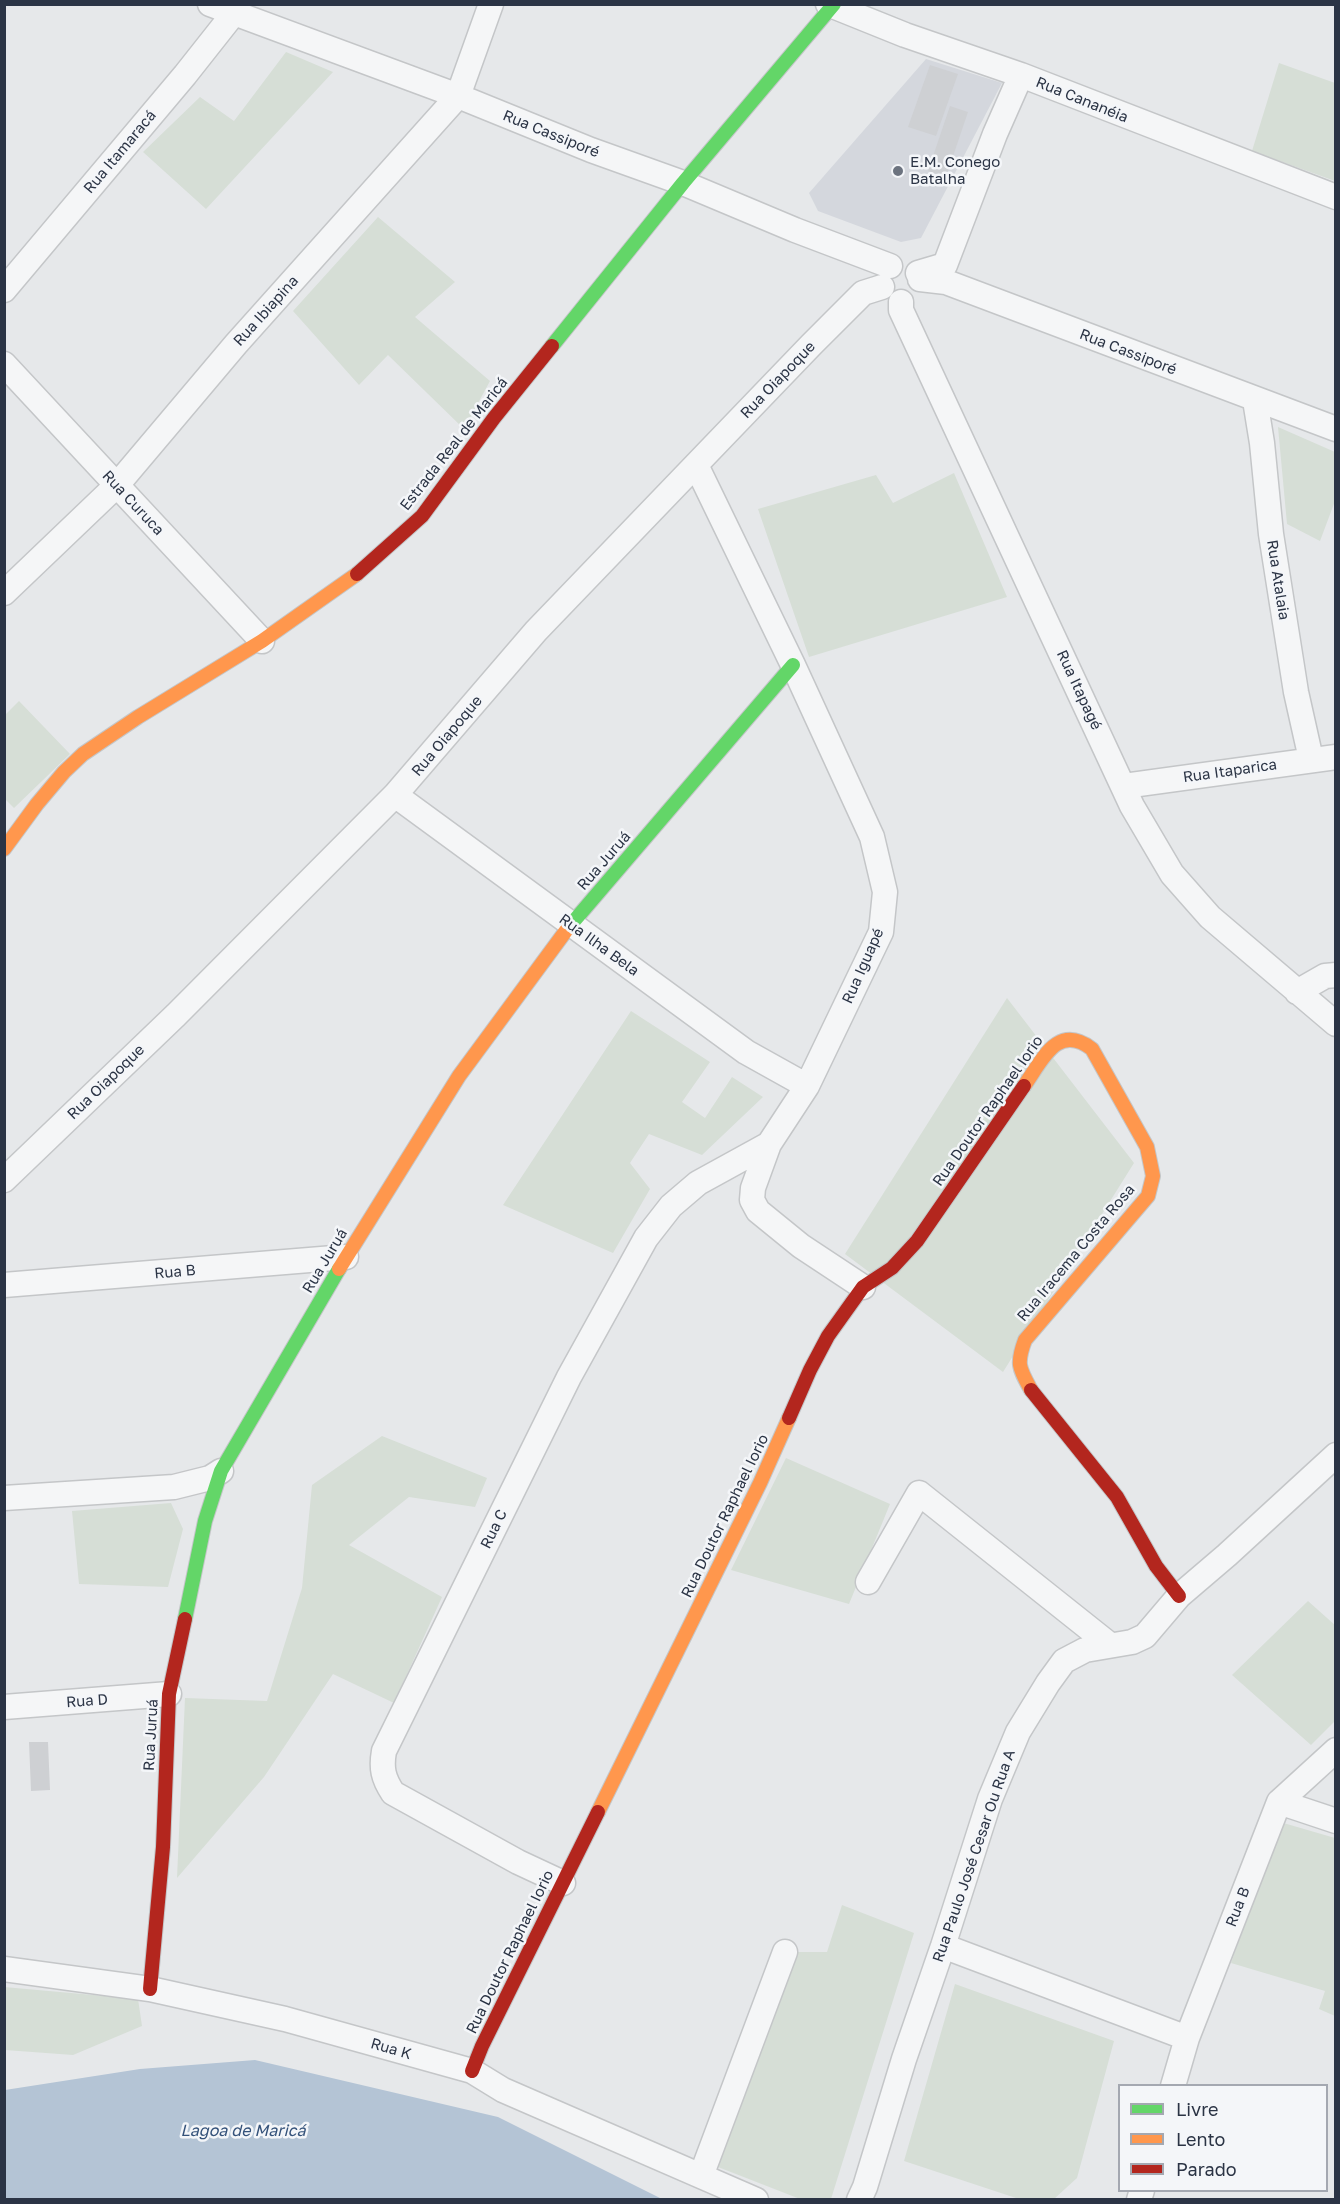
<!DOCTYPE html>
<meta charset="utf-8">
<style>
body{margin:0}
#map{position:relative;width:1340px;height:2204px;overflow:hidden;background:#e6e8ea;font-family:"Golos Text",sans-serif}
canvas{display:block}
.frame{position:absolute;inset:0;border:6px solid #2b3445;pointer-events:none}
.legend{position:absolute;left:1118px;top:2084px;width:210px;height:108px;box-sizing:border-box;background:#f4f6f9;border:2px solid #a4a8b1;margin:0;padding:8px 10px;list-style:none;font-size:18px;color:#2b3445}
.legend li{display:flex;align-items:center;gap:12px;height:30px}
.legend b{width:30px;border:2px solid #a4a8b1}
</style>
<div id="map">
<canvas width="1340" height="2204"></canvas>
<div class="frame"></div>
<ul class="legend">
<li><b style="height:8px;background:#63d668"></b>Livre</li>
<li><b style="height:8px;background:#ff974d"></b>Lento</li>
<li><b style="height:8px;background:#b3261e"></b>Parado</li>
</ul>
</div>
<script>
const ctx = document.querySelector('canvas').getContext('2d');
ctx.lineJoin = 'round';
function fillPath(path, color) { ctx.fillStyle = color; ctx.fill(path, 'evenodd'); }
function stroke(path, color, width, dash) { ctx.strokeStyle = color; ctx.lineWidth = width; ctx.lineCap = dash ? 'butt' : 'round'; ctx.setLineDash(dash || []); ctx.stroke(path); }
function write(font, color, halo, rows, align = 'center') {
  ctx.font = font + ' "Golos Text",sans-serif'; ctx.lineWidth = 5; ctx.setLineDash([]); ctx.textBaseline = 'middle'; ctx.strokeStyle = halo; ctx.fillStyle = color; for (const [text, x, y, turn = 0] of rows) {
    ctx.save(); ctx.translate(x, y); ctx.rotate((+turn || 0) * Math.PI / 180); ctx.textAlign = isNaN(turn) ? turn : align; if (halo) ctx.strokeText(text, 0, 0); ctx.fillText(text, 0, 0); ctx.restore();
  }
}
fillPath(new Path2D(`
 M926,59L1002,83L921,238L901,242L818,211L809,193Z`), '#d4d7dd');
fillPath(new Path2D(`
 M286,52L333,72L206,209L143,152L200,97L234,121Z
 M1279,63L1335,83V181L1252,151Z
 M378,217L455,282L415,317L490,381L464,429L388,355L359,385L293,311Z
 M1278,427L1335,452V501L1320,541L1287,524Z
 M954,473L1007,597L809,657L758,509L876,475L893,503Z
 M19,701L70,754L14,808L5,799V715Z
 M1007,998L1134,1163L1003,1372L845,1254Z
 M631,1011L710,1062L682,1102L705,1118L732,1077L763,1097L702,1155L649,1134L630,1163L650,1189L613,1253L503,1205Z
 M382,1436L487,1478L475,1507L409,1497L349,1545L442,1597L394,1703L333,1674L264,1777L177,1878L185,1698L267,1701L302,1588L312,1485Z
 M786,1458L890,1504L849,1604L731,1570Z
 M171,1503L183,1529L168,1587L79,1584L72,1511Z
 M1308,1601L1336,1626L1335,1721L1311,1745L1232,1675Z
 M1280,1822L1335,1838V2016L1319,2009L1325,1991L1231,1963Z
 M842,1905L914,1933L831,2199H800L718,2167L795,1952H827Z
 M955,1984L1114,2041L1077,2178L1054,2199H1019L904,2161Z
 M4,1987L138,1999L142,2026L73,2055L5,2050Z`), '#d6ded6');
fillPath(new Path2D(`
 M255,2060L498,2117L662,2199H5V2090L140,2069Z`), '#b4c4d5');
fillPath(new Path2D(`
 M930,65L958,74L936,136L908,127Z
 M950,106L968,112L946,177L928,171Z
 M29,1742H48L50,1790L31,1791Z`), '#ced0d3');
const street = new Path2D(`
 M210,4L458,96L591,150L683,183L795,230L890,266
 M828,4L905,35L1021,75L1336,197
 M918,273L945,265L995,134L1021,75
 M920,279L946,282L1336,429
 M4,290L185,75L234,13
 M901,302V310L1132,806L1172,874L1210,917L1336,1024
 M4,364L262,641
 M1255,400L1262,443L1271,534L1296,692L1311,759
 M696,465L793,665L872,837L885,892L881,932L807,1086L769,1144L753,1188L752,1200L758,1211L801,1246L863,1287
 M4,593L117,485L236,344L458,96L491,4
 M1124,786L1336,757
 M395,795L746,1052L807,1086
 M1297,992L1325,976L1336,975
 M4,1180L176,1015L395,795L536,631L811,345L863,293L882,287
 M4,1285L346,1257
 M4,1498L174,1487L210,1478L221,1471
 M868,1582L919,1493L1110,1645
 M4,1707L169,1694
 M1279,1802L1336,1821
 M563,1883L518,1862L393,1793C383,1778 381,1768 384,1751L569,1377L646,1238L671,1206L698,1183L769,1144
 M943,1946L1187,2038
 M4,1969L150,1989L285,2019L472,2071L503,2090L756,2200
 M1173,2086L1187,2038L1279,1802L1336,1750
 M701,2176L785,1952
 M859,2200L865,2187L904,2059L943,1946L990,1799L1018,1732L1048,1683L1064,1661L1085,1650L1132,1642L1145,1636L1179,1596L1227,1555L1336,1455
 M1139,2200L1142,2190`);
const fast = new Path2D(`
 M552,346L683,183L834,4
 M568,928L793,665
 M185,1619L205,1521L221,1471L339,1269`);
const slow = new Path2D(`
 M4,849L37,804L64,772L83,754L138,717L262,641L357,574
 M1024,1086C1042,1061 1057,1022 1092,1049L1147,1147L1153,1176L1148,1196L1025,1340C1016,1364 1019,1368 1031,1390
 M339,1269L459,1076L568,928
 M598,1812L760,1483L789,1418`);
const jam = new Path2D(`
 M357,574L422,516L494,418L552,346
 M1031,1390L1117,1497L1156,1566L1179,1596
 M789,1418L810,1370L828,1336L863,1287L892,1268L917,1241L1024,1086
 M150,1989L163,1847L169,1694L185,1619
 M472,2071L482,2046L598,1812`);
stroke(street, '#c4c6c8', 27);
stroke(fast, '#c4c6c8', 16);
stroke(slow, '#c4c6c8', 16);
stroke(jam, '#c4c6c8', 16);
stroke(street, '#f5f6f7', 24);
stroke(fast, '#63d668', 14);
stroke(slow, '#ff974d', 14);
stroke(jam, '#b3261e', 14);
for (const [x, y, r, color] of [
 [898,171,6,"#6c737f"]
]) { const dot = new Path2D(); dot.arc(x, y, r, 0, 2 * Math.PI); ctx.fillStyle = color; ctx.fill(dot); stroke(dot, '#f4f6f9', 2); }
write('15px', '#2b3445', '#f4f6f9', [
 ["Rua Cananéia",1082,100,22],
 ["Rua Cassiporé",551,134,22],
 ["Rua Itamaracá",120,152,-50],
 ["Rua Ibiapina",266,311,-48],
 ["Rua Cassiporé",1128,352,21],
 ["Rua Oiapoque",778,380,-46],
 ["Estrada Real de Maricá",454,444,-52],
 ["Rua Curuca",133,503,47],
 ["Rua Atalaia",1278,580,81],
 ["Rua Itapagé",1079,690,65],
 ["Rua Oiapoque",447,736,-50],
 ["Rua Itaparica",1230,771,-8],
 ["Rua Juruá",604,861,-49],
 ["Rua Ilha Bela",599,945,36],
 ["Rua Iguapé",863,966,-66],
 ["Rua Oiapoque",106,1082,-44],
 ["Rua Doutor Raphael Iorio",988,1111,-55],
 ["Rua Iracema Costa Rosa",1076,1253,-50],
 ["Rua Juruá",325,1261,-59],
 ["Rua B",175,1272,-5],
 ["Rua Doutor Raphael Iorio",725,1516,-64],
 ["Rua C",494,1529,-64],
 ["Rua D",87,1701,-4],
 ["Rua Juruá",151,1735,-87],
 ["Rua Paulo José Cesar Ou Rua A",974,1856,-71],
 ["Rua B",1238,1907,-69],
 ["Rua Doutor Raphael Iorio",510,1952,-64],
 ["Rua K",391,2049,16]
]);
write('15px', '#2b3445', '#f4f6f9', [
 ["E.M. Conego",910,162],
 ["Batalha",910,179]
], 'left');
write('italic 16px', '#34527a', '#f4f6f9', [
 ["Lagoa de Maricá",243,2131]
]);
</script>
